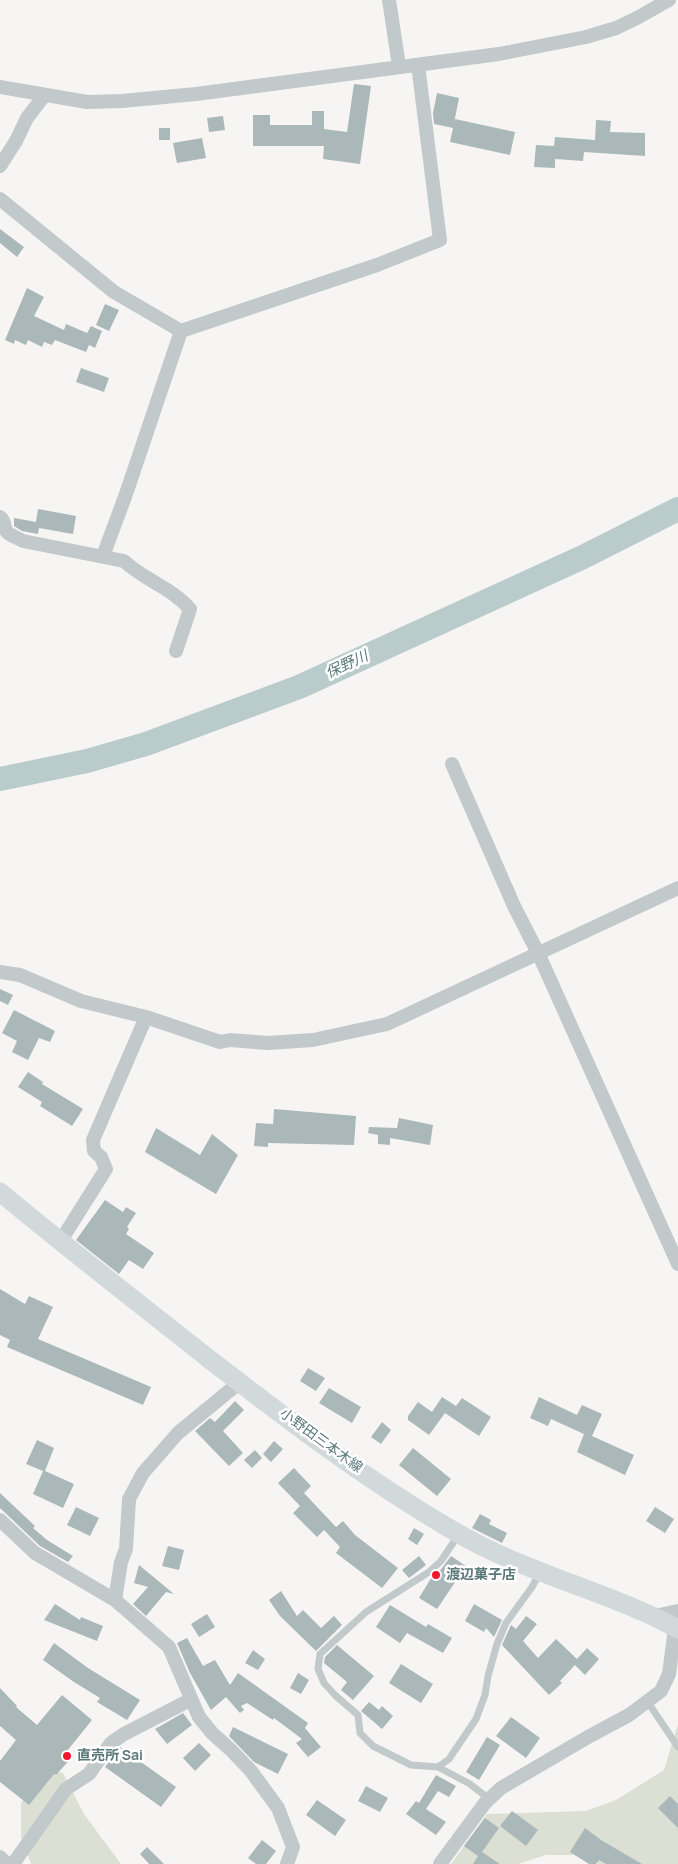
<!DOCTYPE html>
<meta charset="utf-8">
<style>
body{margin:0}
canvas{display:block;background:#f7f5f3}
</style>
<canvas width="678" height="1864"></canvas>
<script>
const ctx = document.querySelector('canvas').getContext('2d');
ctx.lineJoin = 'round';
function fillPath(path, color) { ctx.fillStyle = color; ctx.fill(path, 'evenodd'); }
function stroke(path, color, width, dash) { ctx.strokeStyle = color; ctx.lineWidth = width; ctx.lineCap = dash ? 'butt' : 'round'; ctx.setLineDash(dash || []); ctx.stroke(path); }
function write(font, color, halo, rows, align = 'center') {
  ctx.font = font + ' Manrope,"Noto Sans JP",sans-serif'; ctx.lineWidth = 5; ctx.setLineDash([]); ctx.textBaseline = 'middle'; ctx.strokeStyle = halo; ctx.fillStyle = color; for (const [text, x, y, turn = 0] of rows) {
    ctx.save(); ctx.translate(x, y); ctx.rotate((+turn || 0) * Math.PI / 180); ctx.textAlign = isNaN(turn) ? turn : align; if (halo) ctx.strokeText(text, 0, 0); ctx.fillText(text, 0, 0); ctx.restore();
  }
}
fillPath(new Path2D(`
 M678,1724V1864H599L575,1855H546L518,1864H451L487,1814L586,1811L616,1800L664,1770Z
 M38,1766L63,1773L84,1814L121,1864H31L21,1837V1804Z`), '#dcdfd3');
stroke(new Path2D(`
 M0,779L87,761L146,744L299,687L583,557L678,509`), '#b9cccb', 24);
fillPath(new Path2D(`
 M354,84L371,86L360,164L323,159L324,146H253V115H270V125H312V111H324V129L347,132Z
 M437,93L459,98L453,128L434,124L433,113Z
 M223,116L225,130L209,132L207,118Z
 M455,119L515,132L510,155L450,142Z
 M596,120L611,121L610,132L645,133V156L584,152L583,161L555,159V168L534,167L536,145L554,146L555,137L595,140Z
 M159,128H170V140H159Z
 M202,138L206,158L177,163L173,143Z
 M0,229L24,247L17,257L0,243Z
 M27,288L44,297L34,316L64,330L66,324L87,333L91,326L102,331L95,348L89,345L86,352L55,340L52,345L44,342L42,347L28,340L26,345L15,340L14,344L5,340Z
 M105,304L119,310L109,331L96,325Z
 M81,368L109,378L104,392L76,382Z
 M38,509L76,516L73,534L39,528L38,534L22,531L14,526V518L36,522Z
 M0,989L13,995L8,1005L0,1001Z
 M14,1010L55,1031L50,1042L39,1038L28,1060L12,1052L17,1041L2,1033Z
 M28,1072L43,1082L42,1084L83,1109L72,1126L40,1106L42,1102L18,1087Z
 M274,1109L356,1116L354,1145L268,1143V1147L254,1146L256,1123L273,1124Z
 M399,1118L433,1125L430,1145L390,1138V1145L378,1144V1135L368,1133L369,1127L397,1128Z
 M156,1128L200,1155L212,1134L238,1155L216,1194L145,1152Z
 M105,1200L123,1212L126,1207L136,1213L127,1227L129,1229L126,1234L154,1253L143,1269L129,1260L119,1274L76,1240Z
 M0,1289L25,1304L29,1296L53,1307L38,1339L151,1387L143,1405L7,1347L10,1340L0,1335Z
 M308,1368L325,1378L316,1391L300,1381Z
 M329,1388L361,1407L352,1423L319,1403Z
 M442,1397L456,1406L462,1398L491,1417L479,1436L445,1413L429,1435L408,1420V1416L418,1402L432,1412Z
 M539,1397L577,1415L582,1405L602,1414L592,1436L634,1455L625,1475L577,1452L584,1434L551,1419L548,1426L530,1418Z
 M235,1401L244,1410L223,1431L243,1453L229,1466L195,1431L210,1418L215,1422Z
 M382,1422L391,1430L381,1444L371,1437Z
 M37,1440L54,1448L45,1471L74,1484L63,1508L33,1494L43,1471L26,1464Z
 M274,1441L283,1449L271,1462L263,1454Z
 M413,1448L451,1479L437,1496L399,1465Z
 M255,1450L262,1458L252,1468L244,1460Z
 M294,1468L311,1486L304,1493L336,1527L343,1521L355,1535L398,1568L382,1588L336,1553L340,1547L324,1530L317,1537L293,1513L300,1506L278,1483Z
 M0,1493L35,1526L33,1528L47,1540L73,1556L68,1562L40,1546L0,1508Z
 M76,1507L99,1518L90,1536L67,1525Z
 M655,1507L674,1519L665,1533L646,1521Z
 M480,1514L491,1520L489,1524L507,1533L502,1543L472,1528Z
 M414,1528L424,1534L417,1545L408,1539Z
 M168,1546L184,1550L179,1570L162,1566Z
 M419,1556L426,1565L409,1578L402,1570Z
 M451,1556L466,1566L437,1609L419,1598L433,1575L434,1574L436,1576Z
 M139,1565L174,1594L166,1592L146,1616L133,1604L148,1587L134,1583Z
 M281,1591L297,1616L303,1610L321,1628L334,1616L342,1625L316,1651L280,1616L269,1600Z
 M55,1604L80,1620L81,1617L103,1626L97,1641L44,1620Z
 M474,1604L502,1620L494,1637L486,1628L484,1632L465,1621Z
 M390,1605L426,1627L428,1624L452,1638L443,1653L407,1633L400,1643L376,1627Z
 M207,1614L215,1627L199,1637L191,1624Z
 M526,1616L537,1624L523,1641L538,1658L556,1639L577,1659L587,1648L599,1659L585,1675L575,1665L560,1681L562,1683L549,1695L502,1645L511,1625L516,1629Z
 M187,1638L203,1666L215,1660L230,1685L238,1673L308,1723L305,1728L321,1747L308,1757L296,1743L302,1739L274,1718L273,1720L247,1703L241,1706L244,1710L240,1713L226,1697L211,1710L190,1673L177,1643Z
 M54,1643L88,1668L140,1700L127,1720L97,1702L100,1698L74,1682L43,1660Z
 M337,1645L374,1676L353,1700L341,1690L347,1682L324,1663L325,1657Z
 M253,1650L265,1659L258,1670L245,1663Z
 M401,1664L433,1684L421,1703L389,1683Z
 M298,1673L309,1680L301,1694L290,1688Z
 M0,1688L17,1706L16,1707L37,1725L62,1695L92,1720L67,1751L73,1756L56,1775L54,1774L29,1805L0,1782V1761L16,1740L0,1726Z
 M369,1702L379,1710L382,1706L393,1716L382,1729L361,1711Z
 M183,1713L192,1725L167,1744L155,1729Z
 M511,1717L540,1738L526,1758L496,1736Z
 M233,1727L288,1754L278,1774L254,1762L229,1736Z
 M487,1737L500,1745L479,1780L466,1772Z
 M199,1743L211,1755L195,1771L183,1758Z
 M120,1747L176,1787L161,1807L105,1767Z
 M436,1775L456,1786L449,1797L438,1791L426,1809L446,1822L436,1835L406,1814L416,1801L419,1803Z
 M366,1786L388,1798L380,1812L358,1801Z
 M670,1796L678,1804V1828L658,1808Z
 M317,1800L346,1820L335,1836L306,1815Z
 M512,1811L538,1830L526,1846L500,1826Z
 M485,1818L499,1828L482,1852L500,1864H473L478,1856L464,1846Z
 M585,1828L601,1840L642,1864H606L599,1860L596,1864H589L570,1852Z
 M262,1840L276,1851L266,1864H256L248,1858Z
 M147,1847L164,1864H149L140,1854Z`), '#aab8b9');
stroke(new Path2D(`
 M459,1534L441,1561L429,1572L366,1612L320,1654L318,1669L324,1683L336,1696L358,1715L360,1733L373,1746L411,1765L438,1767L470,1784L489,1799
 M647,1701L678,1747
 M438,1767L449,1759L476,1719L485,1695L488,1676L497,1644L506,1623L532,1587L540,1572`), '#c1c9ca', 7);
stroke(new Path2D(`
 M389,0L399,66
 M0,87L87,102L122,101L196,94L499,54L586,37L616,28L637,18L669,0
 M0,166L16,141L27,118L44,96
 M0,199L114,292L181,331
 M181,331L377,265L440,240L418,65
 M0,517C6,521 3,527 7,532C11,536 18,538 23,541L124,561C144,580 172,588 190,609L176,651
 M103,556L126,494L181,331
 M452,764L514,906L539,955L678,1264
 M0,972L20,975L81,1001L146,1017L220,1042L230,1040L268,1043L313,1040L387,1024L678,888
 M60,1242L106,1169L101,1157L94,1151L93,1140L146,1017
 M0,1520L35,1553L115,1600L169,1647L199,1717L212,1733L231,1750L251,1771L278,1808L293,1847L287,1864
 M115,1600L121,1562L126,1549L129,1499L143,1473L178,1433L240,1382
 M0,1857L7,1864
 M13,1864L66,1789L89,1774L111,1743L124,1734L190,1700
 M440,1864L485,1803L501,1788L588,1737L629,1715L661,1691L669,1674L675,1628`), '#c1c9ca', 14);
stroke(new Path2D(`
 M655,1617L678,1612`), '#c1c9ca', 16);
stroke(new Path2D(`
 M0,1192C67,1248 136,1301 204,1355C284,1417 366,1480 454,1531C513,1566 579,1584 641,1611C654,1616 666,1623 678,1629`), '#d1d9da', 19);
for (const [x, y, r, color] of [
 [436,1575,5,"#f3162c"],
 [67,1756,5,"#f3162c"]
]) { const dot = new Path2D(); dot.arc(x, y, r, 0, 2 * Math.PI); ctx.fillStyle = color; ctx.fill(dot); stroke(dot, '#fff', 2); }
write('14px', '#5b787b', '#fff', [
 ["小野田三本木線",321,1441,36]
]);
write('bold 14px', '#5b787b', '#fff', [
 ["渡辺菓子店",446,1575],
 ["直売所 Sai",77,1756]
], 'left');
write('italic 15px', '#5a7c7a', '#fff', [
 ["保野川",347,665,-25]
]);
</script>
